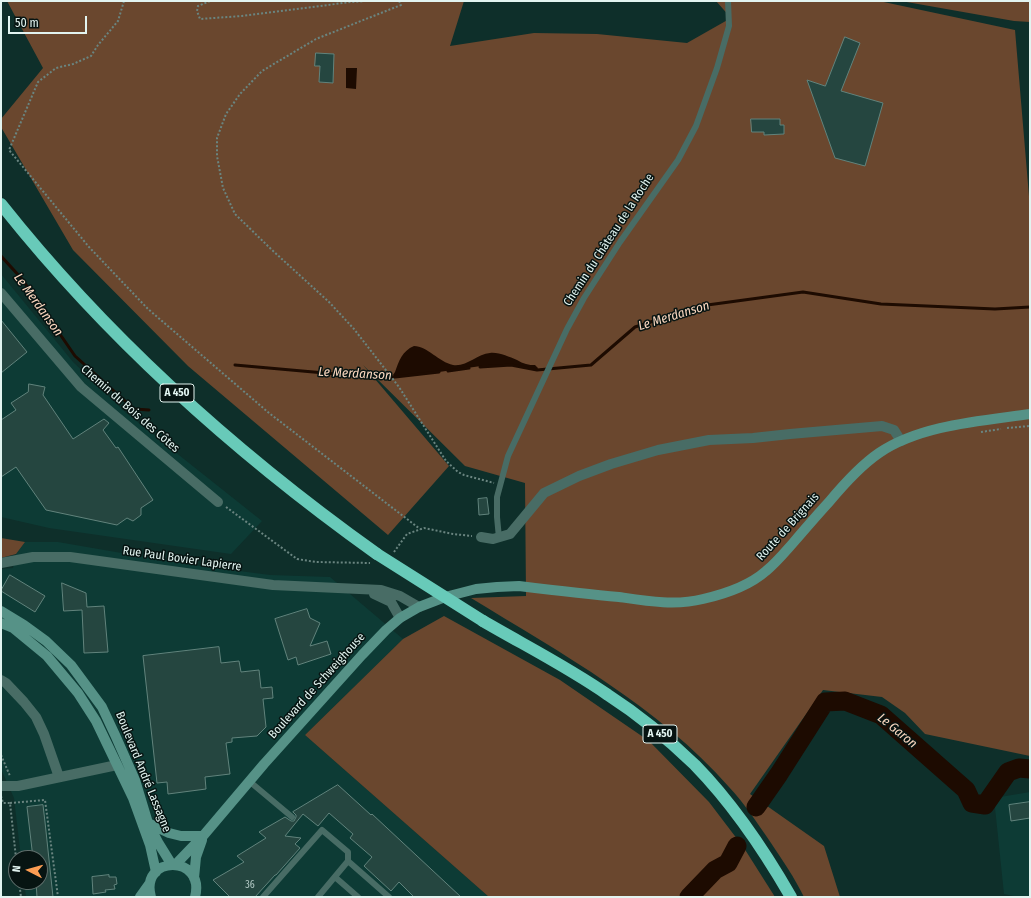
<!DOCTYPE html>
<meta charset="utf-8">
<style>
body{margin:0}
#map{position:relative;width:1031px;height:898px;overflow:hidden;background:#0e2f2a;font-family:"Fira Sans Condensed",sans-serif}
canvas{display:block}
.frame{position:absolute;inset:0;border:2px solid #e2f4f0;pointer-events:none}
.north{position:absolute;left:8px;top:850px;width:40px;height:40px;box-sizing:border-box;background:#071412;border:1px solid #5f6e6b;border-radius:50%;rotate:276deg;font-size:11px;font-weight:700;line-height:16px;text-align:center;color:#e2f4f0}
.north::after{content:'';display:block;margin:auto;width:14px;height:18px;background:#fc9d53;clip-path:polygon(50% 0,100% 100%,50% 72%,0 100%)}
.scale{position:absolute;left:8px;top:16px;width:79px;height:18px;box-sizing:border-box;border:2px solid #e2f4f0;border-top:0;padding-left:5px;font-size:12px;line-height:14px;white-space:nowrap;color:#e2f4f0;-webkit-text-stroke:3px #071412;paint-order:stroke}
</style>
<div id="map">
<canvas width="1031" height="898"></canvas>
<div class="frame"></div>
<div class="north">N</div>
<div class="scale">50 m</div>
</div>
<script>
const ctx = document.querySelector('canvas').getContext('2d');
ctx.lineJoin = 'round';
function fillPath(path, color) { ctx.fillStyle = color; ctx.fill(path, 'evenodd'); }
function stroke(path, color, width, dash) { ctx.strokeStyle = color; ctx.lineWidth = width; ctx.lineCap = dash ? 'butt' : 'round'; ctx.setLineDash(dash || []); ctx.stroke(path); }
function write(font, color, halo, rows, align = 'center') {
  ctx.font = font + ' "Fira Sans Condensed",sans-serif'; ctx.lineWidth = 3; ctx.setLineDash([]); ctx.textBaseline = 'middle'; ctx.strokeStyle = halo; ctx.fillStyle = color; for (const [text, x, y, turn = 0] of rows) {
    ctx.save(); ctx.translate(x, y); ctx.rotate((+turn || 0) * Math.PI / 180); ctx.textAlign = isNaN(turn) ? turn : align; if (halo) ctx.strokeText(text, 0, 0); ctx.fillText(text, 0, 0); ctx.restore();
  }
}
fillPath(new Path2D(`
 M1,274L73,362L126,413L262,521L231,554L49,528L1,517Z
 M25,542H58L185,564L270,575L330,577L403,639L305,735L489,897H26L24,882H40V858H21L14,798L1,769V569L13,568L16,554Z
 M1030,792V897H1018L1004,894L994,798Z`), '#0d3b35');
fillPath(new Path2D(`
 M7,1H464L450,46L534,33L597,34L687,43L731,18L716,1H879L1015,30L1030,208V756L925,734L905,713L882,697L823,690L750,794L824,846L840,897H804C794,877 783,861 771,843C758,824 745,804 729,787C659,707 561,653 471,598L526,596L525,483L465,466L363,365L449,466L388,535L188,366L73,250L1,127V119L43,68Z
 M901,1H1030V22L1014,21Z
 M1,538L25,542L16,554L1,558Z
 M444,616L560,680L649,741L709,802L744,848L775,897H489L305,735L403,639Z`), '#6a472e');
fillPath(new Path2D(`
 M346,68H357L356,89L346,88Z
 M414,346C427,346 439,362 453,365C467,367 477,354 490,353C499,352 509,357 517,360C520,362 523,363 526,364C529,365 532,365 535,365L538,368L537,370L511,365L481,366L439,372L395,377L393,375L395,372C399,361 402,351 414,346Z`), '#1d0b01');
stroke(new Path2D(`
 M1,256L22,279L75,356L134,409L149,410
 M235,365L347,375L395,377L439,372
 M480,367L511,365L537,370L591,365L635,327L700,306L803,292L881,304L995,309L1030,307
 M448,371L469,368`), '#1d0b01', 3);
stroke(new Path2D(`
 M756,807L779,774L825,702L845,701L881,715L966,790L972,803L985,805L1008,772L1019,768L1030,769
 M689,897L715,870L728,863L737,846`), '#1d0b01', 19);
const building = new Path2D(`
 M845,37L860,43L841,91L883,103L865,166L835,158L807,80L825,86Z
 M316,53L334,54L333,83L319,82L320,66H315Z
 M751,119H780V125H784V134L764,135V132H752Z
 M1,320L27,352L1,373Z
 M29,384L45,387L43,395L73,439L104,419L109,423L103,430L116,448L118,447L153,500L141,508V515L133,521L127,518L117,525L46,510L16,467L1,477V420L16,410L11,403L28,392Z
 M487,498L489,514L479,515L478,499Z
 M10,575L45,596L35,612L1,591Z
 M62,583L86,593L87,607L104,606L108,652L84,653L82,610L64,611Z
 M307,609L310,618L320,623L310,646L327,641L331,654L298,665L296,657L288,660L275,619Z
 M219,647L221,663L239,661L241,672L259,670L261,688L272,687L273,698L263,699L266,727L257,736L232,738V742L226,743L230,774L205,777L206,789L168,794L167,782L157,783L143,656Z
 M338,785L371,815L372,814L461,897H414L399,882L391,891L364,866L372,857L350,838L353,834L329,813L318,826L303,814L285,836L301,838L295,844L300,848L276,875H275L255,897H230L213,880L244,862L237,856L266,838L259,832L285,817L291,821H294L296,817V815L293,812Z
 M1030,802V818L1011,821L1009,805Z
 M43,805L45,822L53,897H37L36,882H40V858H33L27,807Z
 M109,875V877H116L117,884L114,885L115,889L105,890L106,892L93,894L92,877Z`);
fillPath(building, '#254640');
stroke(building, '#61837c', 1);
stroke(new Path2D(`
 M124,1L118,21L98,45L91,56L73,64L56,68L38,82L9,150L89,247L148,309L269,413L420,529
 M210,1L198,6L197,11L200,19L242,16L351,2L366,1
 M399,1L401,5L316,39L262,71L240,94L226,114L217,138V156L223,188L235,214L272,250L329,302L354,329L399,387L446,461L458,472L464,475L494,483
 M1007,428L1030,426
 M981,432L1001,429
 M226,507L297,559L316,562L370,563
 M394,552L407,534L424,528L453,534L472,536
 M1,755L10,776
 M1,796L3,803H10L16,858
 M10,803L45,800L58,897
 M19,882L21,897`), '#6a8580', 2, [2, 2]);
stroke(new Path2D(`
 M499,538L497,517V497L508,456L567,329L584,298L620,242L678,160L696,126L717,68L729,26L728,1
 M249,781L292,817
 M348,861L389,897
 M335,877L358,897
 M263,897L322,830L348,852V861L318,897`), '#486c65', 6);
stroke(new Path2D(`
 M1,293L81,387L218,502
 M481,537L493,539L510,534L544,493L579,476L611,464L658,450L709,440L753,438L790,434L882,426L894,430L901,441
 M1,563L33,557H70L273,585L381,590L400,596L419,607
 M374,594L391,602L400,618
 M1,680L6,683L24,702L36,717L44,734L59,777
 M1,786H18L117,765`), '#486c65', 10);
stroke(new Path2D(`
 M1,611L24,625L46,641L71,665L102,707L116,737L135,780L148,823L159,844L172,865
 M1,623L13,628L47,656L78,693L96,721L133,798L150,845L156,872
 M148,823L169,833L181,836H203
 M175,865L203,836L264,764L362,655L386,630L400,618L419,607L445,597L476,589L497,587L519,586C552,590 585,594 619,597C646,601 675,606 703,599C725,594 749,586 766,571C776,563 785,552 793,543C805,529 817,515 829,502C844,484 860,466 879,453C920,425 981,421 1030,414
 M194,878L196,857L202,840
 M140,897L150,883
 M151,897C139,855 206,854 195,897`), '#569287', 10);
stroke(new Path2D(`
 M1,204C108,339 237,454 377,554
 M483,621C524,645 568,667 608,695C639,715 668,739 695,765C733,804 764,850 791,897`), '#68cab9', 12);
stroke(new Path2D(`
 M377,554L483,621`), '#68cab9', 12);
write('10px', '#b3c8c4', null, [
 ["36",250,885]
]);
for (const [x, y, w] of [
 [177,393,34],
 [660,734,34]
]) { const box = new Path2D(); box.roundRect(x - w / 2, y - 9, w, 18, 3); ctx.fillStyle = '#071412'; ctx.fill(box); stroke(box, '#e2f4f0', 1); }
write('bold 11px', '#e2f4f0', null, [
 ["A 450",177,393],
 ["A 450",660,734]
]);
write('12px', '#e2f4f0', '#071412', [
 ["Chemin du Château de la Roche",609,240,-57],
 ["Chemin du Bois des Côtes",130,409,41],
 ["Route de Brignais",788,527,-48],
 ["Rue Paul Bovier Lapierre",182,559,8],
 ["Boulevard de Schweighouse",317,686,-48],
 ["Boulevard André Lassagne",143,772,68]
]);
write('italic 13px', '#fbd8c0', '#071412', [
 ["Le Merdanson",38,305,54],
 ["Le Merdanson",674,316,-17],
 ["Le Merdanson",355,374,3],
 ["Le Garon",897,731,39]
]);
</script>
